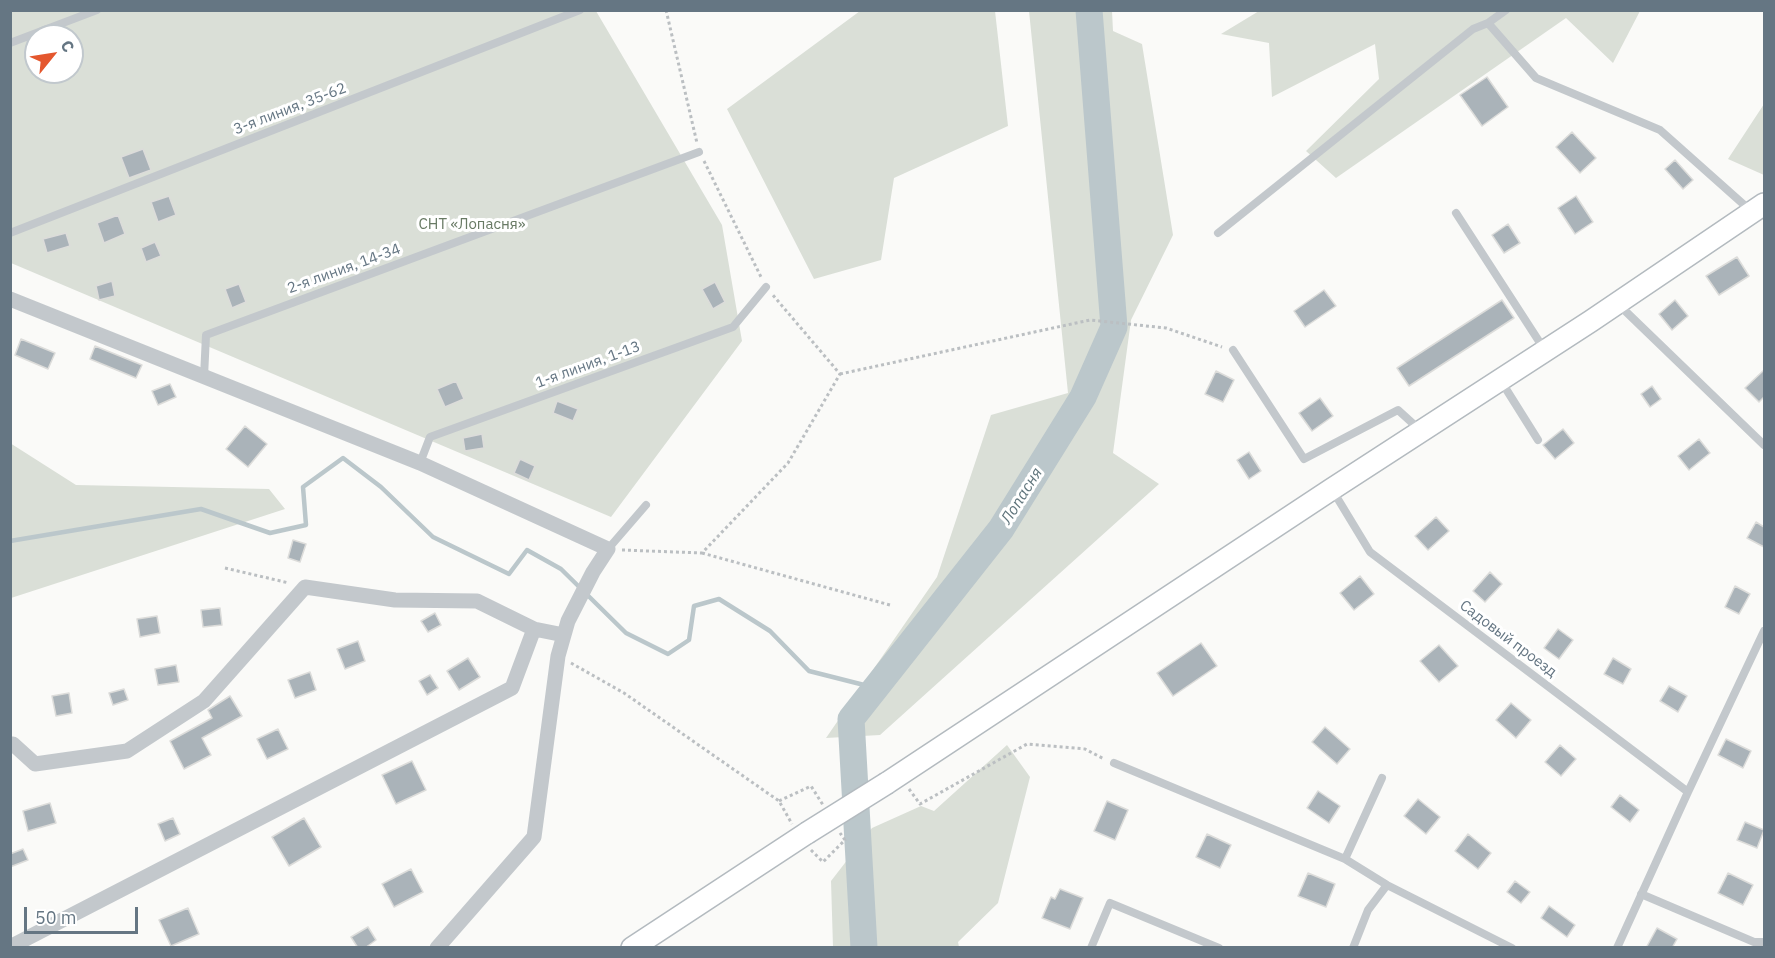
<!DOCTYPE html>
<meta charset="utf-8">
<style>
body{margin:0}
#map{position:relative;width:1775px;height:958px;overflow:hidden;background:#fafaf8;font-family:"IBM Plex Sans",sans-serif}
canvas{display:block}
.frame{position:absolute;inset:0;border:12px solid #657683;pointer-events:none}
.north{position:absolute;left:24px;top:24px;width:60px;height:60px;box-sizing:border-box;background:#fff;border:2px solid #c1c8cd;border-radius:50%;rotate:60deg;font-size:16px;font-weight:700;line-height:24px;text-align:center;color:#657683}
.north::after{content:'';display:block;margin:auto;width:21px;height:27px;background:#e4572e;clip-path:polygon(50% 0,100% 100%,50% 72%,0 100%)}
.scale{position:absolute;left:24px;top:907px;width:114px;height:27px;box-sizing:border-box;border:3px solid #657683;border-top:0;padding-left:8px;font-size:18px;line-height:21px;white-space:nowrap;color:#657683;-webkit-text-stroke:4px #fff;paint-order:stroke}
</style>
<div id="map">
<canvas width="1775" height="958"></canvas>
<div class="frame"></div>
<div class="north">С</div>
<div class="scale">50 m</div>
</div>
<script>
const ctx = document.querySelector('canvas').getContext('2d');
ctx.lineJoin = 'round';
function fillPath(path, color) { ctx.fillStyle = color; ctx.fill(path, 'evenodd'); }
function stroke(path, color, width, dash) { ctx.strokeStyle = color; ctx.lineWidth = width; ctx.lineCap = dash ? 'butt' : 'round'; ctx.setLineDash(dash || []); ctx.stroke(path); }
function write(font, color, halo, rows, align = 'center') {
  ctx.font = font + ' "IBM Plex Sans",sans-serif'; ctx.lineWidth = 6; ctx.setLineDash([]); ctx.textBaseline = 'middle'; ctx.strokeStyle = halo; ctx.fillStyle = color; for (const [text, x, y, turn = 0] of rows) {
    ctx.save(); ctx.translate(x, y); ctx.rotate((+turn || 0) * Math.PI / 180); ctx.textAlign = isNaN(turn) ? turn : align; if (halo) ctx.strokeText(text, 0, 0); ctx.fillText(text, 0, 0); ctx.restore();
  }
}
fillPath(new Path2D(`
 M10,11H596L722,225L742,341L611,517L11,263ZM36,36H72V72H36Z
 M860,11H995L1008,126L894,178L881,260L814,279L727,109Z
 M1029,11H1112L1113,31L1142,44L1173,235L1131,320L1113,453L1159,484L880,735L826,738L937,577L991,415L1068,393Z
 M1259,11H1640L1613,63L1566,18L1336,178L1306,151L1379,79L1375,44L1272,97L1269,43L1221,34Z
 M1764,104V175L1728,159Z
 M10,443L76,485L269,489L285,509L11,598Z
 M1007,745L1030,777L998,903L958,942L959,947H833L831,881L872,828L921,806L934,811Z`), '#dadfd7');
stroke(new Path2D(`
 M10,541L201,509L270,533L306,525L303,487L343,458L381,487L433,537L509,574L527,550L561,569L626,633L668,654L689,640L694,606L719,599L770,631L809,671L876,688`), '#bbc7cb', 4.5);
stroke(new Path2D(`
 M864,948L851,719L1001,529L1083,397L1114,327L1089,10`), '#bbc7cb', 27);
const building = new Path2D(`
 M1487,77L1508,107L1482,126L1460,95Z
 M1572,132L1596,158L1580,173L1556,147Z
 M143,149L151,170L129,178L121,157Z
 M1675,160L1693,180L1683,189L1665,169Z
 M169,196L176,215L158,222L151,202Z
 M1576,196L1593,222L1575,234L1558,208Z
 M118,215L125,234L104,243L97,223Z
 M1508,224L1520,243L1504,253L1492,235Z
 M66,233L70,246L47,253L43,239Z
 M155,242L161,256L146,262L141,248Z
 M1737,257L1749,276L1719,295L1706,276Z
 M112,281L115,296L99,300L96,286Z
 M715,282L725,302L713,309L702,289Z
 M239,284L246,302L232,308L225,289Z
 M1324,290L1336,306L1305,327L1294,311Z
 M1502,300L1514,318L1409,386L1397,368Z
 M1675,300L1688,316L1672,330L1659,314Z
 M21,339L55,353L48,369L15,355Z
 M95,346L142,365L136,378L90,359Z
 M1764,370V397L1759,402L1745,388Z
 M1216,371L1234,380L1223,402L1205,394Z
 M456,381L464,399L445,407L437,389Z
 M170,384L176,397L158,405L152,391Z
 M1652,386L1661,399L1650,407L1641,394Z
 M1320,398L1333,416L1312,431L1299,413Z
 M557,401L578,409L573,421L553,413Z
 M245,426L267,444L248,467L226,449Z
 M1563,429L1574,443L1555,459L1543,445Z
 M482,434L484,448L465,451L463,438Z
 M1699,439L1710,453L1689,470L1678,456Z
 M1249,452L1261,471L1249,479L1237,460Z
 M520,459L535,466L529,480L514,473Z
 M1436,517L1449,531L1428,550L1415,536Z
 M1756,522L1764,527V547L1747,538Z
 M293,540L306,544L300,562L288,558Z
 M1490,572L1502,584L1485,602L1473,591Z
 M1360,576L1374,594L1354,610L1340,593Z
 M1735,586L1750,594L1739,614L1725,607Z
 M220,608L222,625L203,627L201,610Z
 M435,613L441,625L428,632L421,621Z
 M157,616L160,633L140,637L137,619Z
 M1558,629L1573,640L1559,659L1544,648Z
 M358,641L365,661L345,669L337,649Z
 M1201,643L1217,666L1173,696L1157,673Z
 M1439,645L1458,666L1439,682L1420,661Z
 M468,658L480,677L459,690L447,671Z
 M1613,658L1631,669L1623,684L1604,674Z
 M176,665L179,682L158,685L155,669Z
 M310,672L316,690L295,698L288,680Z
 M430,675L438,688L427,695L419,681Z
 M1669,686L1687,696L1678,712L1660,701Z
 M124,689L128,700L113,705L109,693Z
 M69,693L72,713L56,716L52,696Z
 M230,696L242,716L202,738L211,755L184,769L170,741L212,718L208,710Z
 M1511,703L1531,720L1516,738L1496,720Z
 M1325,727L1350,749L1337,764L1312,742Z
 M278,729L288,749L267,759L257,739Z
 M1726,739L1751,751L1743,768L1718,755Z
 M1560,745L1576,759L1561,776L1545,762Z
 M412,761L426,790L396,804L382,775Z
 M1318,791L1340,806L1329,823L1307,808Z
 M1620,795L1639,810L1630,822L1611,807Z
 M1418,799L1440,817L1426,834L1404,816Z
 M1107,801L1128,810L1115,840L1094,831Z
 M50,803L56,823L28,831L23,811Z
 M173,818L180,834L165,841L158,824Z
 M304,818L321,847L289,866L272,837Z
 M1745,822L1764,830L1757,848L1737,840Z
 M1207,834L1231,845L1220,868L1196,857Z
 M1468,834L1491,853L1478,869L1455,851Z
 M23,849L28,860L10,867V854Z
 M411,869L423,892L394,907L382,884Z
 M1308,873L1335,884L1326,907L1298,896Z
 M1728,873L1753,885L1743,905L1718,893Z
 M1515,881L1530,892L1521,903L1507,892Z
 M1060,889L1083,898L1070,929L1042,918L1051,897L1055,899Z
 M1549,906L1575,925L1567,937L1541,918Z
 M188,908L199,934L171,946L159,920Z
 M368,927L376,940L365,948H358L351,937Z
 M1657,928L1677,939L1672,948H1646Z`);
fillPath(building, '#aab3b9');
stroke(building, '#dcdcda', 1.5);
const secondary = new Path2D(`
 M887,783L1332,489L1591,321L1764,204
 M632,948L807,833`);
stroke(secondary, '#b3babf', 24);
stroke(new Path2D(`
 M666,10L697,143
 M704,161L762,279
 M840,374L1090,320L1166,328L1222,347
 M622,550L702,553L788,463L840,374L772,294
 M702,553L890,605
 M225,568L289,583
 M571,663L624,693L779,801L792,824
 M909,789L920,804L1027,744L1085,749L1104,759
 M779,801L811,786L823,805
 M811,850L823,862L845,840L840,833`), '#bbbfc2', 3, [3, 3]);
stroke(new Path2D(`
 M1506,10L1488,23L1536,78L1660,130L1751,211
 M10,43L97,10
 M1456,213L1544,349
 M10,233L580,10
 M1218,233L1473,29L1488,23
 M1618,304L1764,445
 M1233,350L1304,459L1398,410L1420,430
 M204,377L206,335L699,152
 M1501,381L1538,440
 M420,463L430,437L733,327L766,287
 M1333,491L1370,552L1688,792
 M608,549L646,505
 M1114,763L1345,859L1387,885L1512,948
 M1345,859L1382,778
 M1641,894L1754,942H1764
 M1091,948L1110,903L1219,948
 M1353,948L1368,910L1387,885
 M1617,948L1688,792L1764,631`), '#c3c8cc', 8);
stroke(new Path2D(`
 M10,299L420,463L608,549L593,572L568,621L558,656L534,837L437,948
 M10,744H13L35,764L127,751L204,701L305,587L395,600L477,601L534,629L564,635
 M10,947L512,688L534,629`), '#c3c8cc', 15);
stroke(secondary, '#fff', 21);
const secondaryBridge = new Path2D(`
 M807,833L887,783`);
stroke(secondaryBridge, '#b3babf', 24, []);
stroke(secondaryBridge, '#fff', 21);
write('15px', '#657683', '#fff', [
 ["3-я линия, 35-62",290,109,-21],
 ["2-я линия, 14-34",344,269,-20],
 ["1-я линия, 1-13",588,365,-20],
 ["Садовый проезд",1508,639,37]
]);
write('15px', '#687a64', '#fff', [
 ["СНТ «Лопасня»",472,225]
]);
write('italic 16px', '#60757c', '#fff', [
 ["Лопасня",1022,496,-58]
]);
</script>
